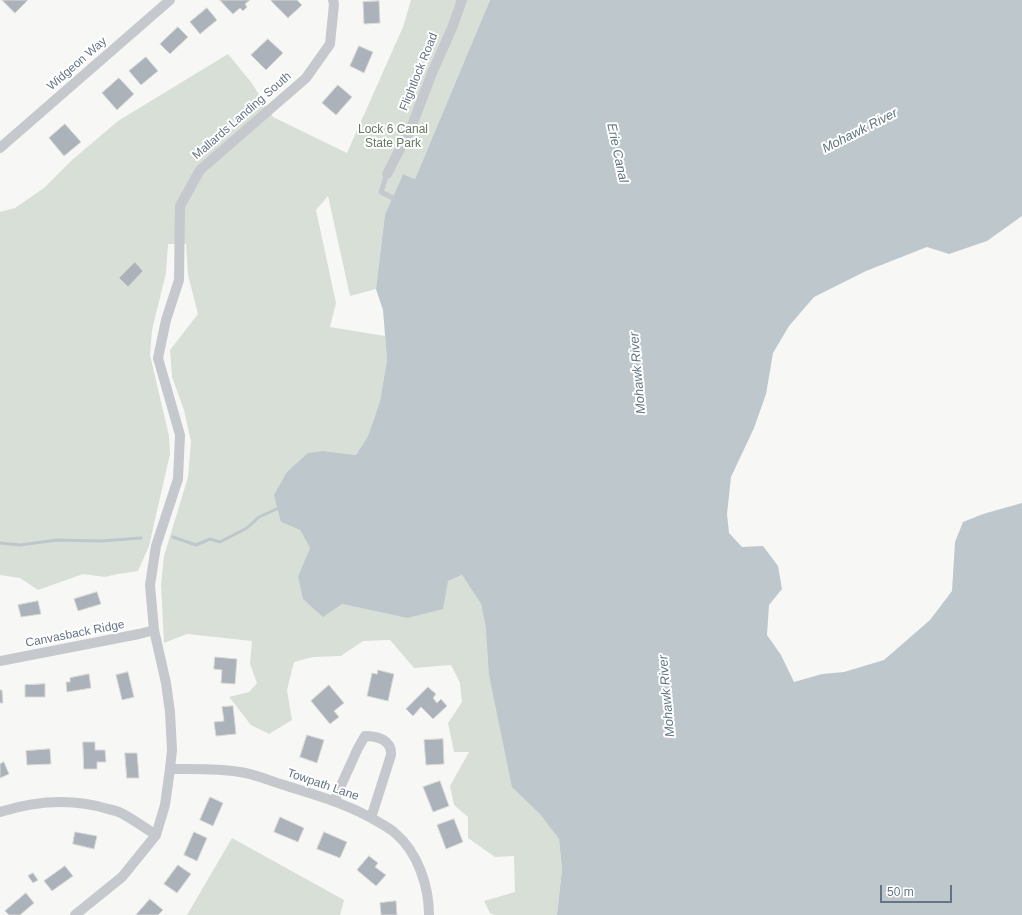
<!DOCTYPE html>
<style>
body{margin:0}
#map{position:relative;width:1022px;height:915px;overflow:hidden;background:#f7f8f5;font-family:Helvetica,sans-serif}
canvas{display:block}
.scale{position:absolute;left:880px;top:885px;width:72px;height:18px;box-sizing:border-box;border:2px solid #667586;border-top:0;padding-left:5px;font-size:12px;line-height:14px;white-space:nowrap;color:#667586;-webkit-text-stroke:3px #fff;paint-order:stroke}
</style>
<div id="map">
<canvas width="1022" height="915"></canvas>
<div class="scale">50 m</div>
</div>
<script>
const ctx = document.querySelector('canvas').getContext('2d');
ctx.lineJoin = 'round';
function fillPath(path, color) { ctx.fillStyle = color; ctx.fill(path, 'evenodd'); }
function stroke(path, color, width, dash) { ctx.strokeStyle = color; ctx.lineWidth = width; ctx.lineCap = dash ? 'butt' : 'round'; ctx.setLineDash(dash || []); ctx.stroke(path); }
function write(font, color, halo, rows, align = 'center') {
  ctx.font = font + ' Helvetica,sans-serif'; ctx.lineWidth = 4; ctx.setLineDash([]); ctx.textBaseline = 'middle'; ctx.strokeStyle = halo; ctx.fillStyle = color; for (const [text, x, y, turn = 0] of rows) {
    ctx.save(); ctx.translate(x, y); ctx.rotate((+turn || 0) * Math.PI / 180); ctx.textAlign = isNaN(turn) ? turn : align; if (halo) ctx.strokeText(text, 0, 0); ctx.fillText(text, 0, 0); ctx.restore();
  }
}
fillPath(new Path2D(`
 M411,0H490L415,179L403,174L387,210L385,214L376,289L350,296L328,196L316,210L336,303L330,327L385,336L387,360L380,401L368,436L356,455L325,451L281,522L300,530L310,548L298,576L342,604L407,618L448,581L462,575L481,604L486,629L539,813L559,839L562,869L557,915H494L490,913L484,901L515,892L514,856L495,857L468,838V817L454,805L450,786L469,752H454L448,723L462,702L460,683L451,665L414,668L390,640L363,641L341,656L313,657L294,662L287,690L292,720L269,734L251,725L229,697L249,692L257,683L250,664L252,641L187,634L164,643L161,585L164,556L188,477L191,442L184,410L172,377L170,350L198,314L188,275L186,244H168L166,273L152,330L150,355L169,436L170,454L149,546L138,571L118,574L105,577L83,574L38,590L20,578L0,575V212L15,208L44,188L72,160L118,121L228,54L251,82L273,117L347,153L403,27Z
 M232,838L344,900L340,915H187Z`), '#d8dfd6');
fillPath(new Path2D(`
 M490,0H1022V216L987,241L949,254L927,247L866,271L814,297L789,326L773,353L766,394L754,428L731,477L727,514L729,533L742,547L763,546L778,566L782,589L769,605L767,635L781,655L794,682L822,674L844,672L884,660L930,620L952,591L955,542L963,522L983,514L1022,503V915H557L562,869L559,839L539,813L512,787L489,675L486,629L481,604L462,575L448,581L443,609L407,618L342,604L323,617L303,599L298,576L310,548L300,530L281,522L274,495L287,472L308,453L324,451L356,455L368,436L380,401L387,360L383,310L376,289L385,214L387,210L403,174L415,179Z`), '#bdc7cc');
stroke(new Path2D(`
 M173,537L196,545L210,539L220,542L247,528L259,517L281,507
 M0,543L20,545L57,540L101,541L141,538`), '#bdc7cc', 3);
const building = new Path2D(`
 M2,0H28L15,13Z
 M220,0H250L245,4L247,7L243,11L240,8L233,14Z
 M272,0H297L302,5L288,18L271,1Z
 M379,1L380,23L364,24L363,2Z
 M207,8L217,20L200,34L190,22Z
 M178,27L188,37L170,54L160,44Z
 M268,39L283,53L266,70L251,55Z
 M359,46L373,52L364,73L350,66Z
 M146,57L158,71L141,85L129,71Z
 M119,78L134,94L117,110L102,93Z
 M338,85L352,97L336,115L322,103Z
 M65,124L81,142L64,156L49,138Z
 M135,262L143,271L128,287L119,278Z
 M97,592L101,604L78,611L74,599Z
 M38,601L41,614L21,617L18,605Z
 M215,657L237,659L235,684L221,683L222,670L214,669Z
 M378,670L394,674L388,701L367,696L372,673L377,674Z
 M128,672L134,697L122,700L116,675Z
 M89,674L91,688L67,692L66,682H70V678Z
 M45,684V697H25V685Z
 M329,685L344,703L334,711L339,717L330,724L311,701Z
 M428,687L436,694L433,698L437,703L441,699L447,706L433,719L421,707L413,716L406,709Z
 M0,690H2L3,703H0Z
 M233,706L236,734L216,736L214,722L224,721L222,707Z
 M307,735L324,740L317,763L300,757Z
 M443,739L444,764L426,765L424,740Z
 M83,742H95V750H105L106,762H97V769H84Z
 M50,749L51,764L27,765L26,751Z
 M125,753H137L139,778H127Z
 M4,762L9,774L0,778V764Z
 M440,781L449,806L433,812L423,787Z
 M210,797L223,803L213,826L200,820Z
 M280,817L304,828L298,842L274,832Z
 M454,819L463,842L446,849L437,825Z
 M75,832L97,836L94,849L73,844Z
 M194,832L207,838L197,861L184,855Z
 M324,832L347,842L340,858L317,849Z
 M369,856L378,863L375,867L386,875L376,886L357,870Z
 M178,865L191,874L177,893L164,884Z
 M65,866L73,876L52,891L44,881Z
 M33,873L38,880L33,883L28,876Z
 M26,893L34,903L20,915H9L5,911Z
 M150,899L163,910L158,915H136Z
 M396,901L397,915H381L380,903Z`);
fillPath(building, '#abb2b9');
stroke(building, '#d9d9d7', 1);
stroke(new Path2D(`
 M387,174L381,192L393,198`), '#c5c8cc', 5);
stroke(new Path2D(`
 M0,148L170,0
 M387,174L411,128L432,73L452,28L462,0
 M0,661L139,634L154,630
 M170,769C192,769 219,768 240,772C255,774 270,781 284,785C318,796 349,804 380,823C385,826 391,829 395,833C418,852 429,887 429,915
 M334,801L358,748L365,736C376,736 392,739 391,755L371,818
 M0,812C35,801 72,798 108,809C113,810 118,811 123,814C134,820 145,828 156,835
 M75,915L122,877L156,835L165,805L170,769L172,750L170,712L166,683L154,630L150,585L156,546L178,479L180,435L158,358L166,320L179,280L180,206L200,170L306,78L330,44L334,4L333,0`), '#c5c8cc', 10);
write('12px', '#667586', '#fff', [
 ["Widgeon Way",77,64,-41],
 ["Flightlock Road",419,72,-68],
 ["Mallards Landing South",242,116,-41],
 ["Canvasback Ridge",75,634,-11],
 ["Towpath Lane",323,785,19]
]);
write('12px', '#647861', '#fff', [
 ["Lock 6 Canal",393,130],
 ["State Park",393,144]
]);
write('italic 13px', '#627782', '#fff', [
 ["Mohawk River",860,131,-27],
 ["Erie Canal",617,153,78],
 ["Mohawk River",638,373,-95],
 ["Mohawk River",667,696,-95]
]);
</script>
